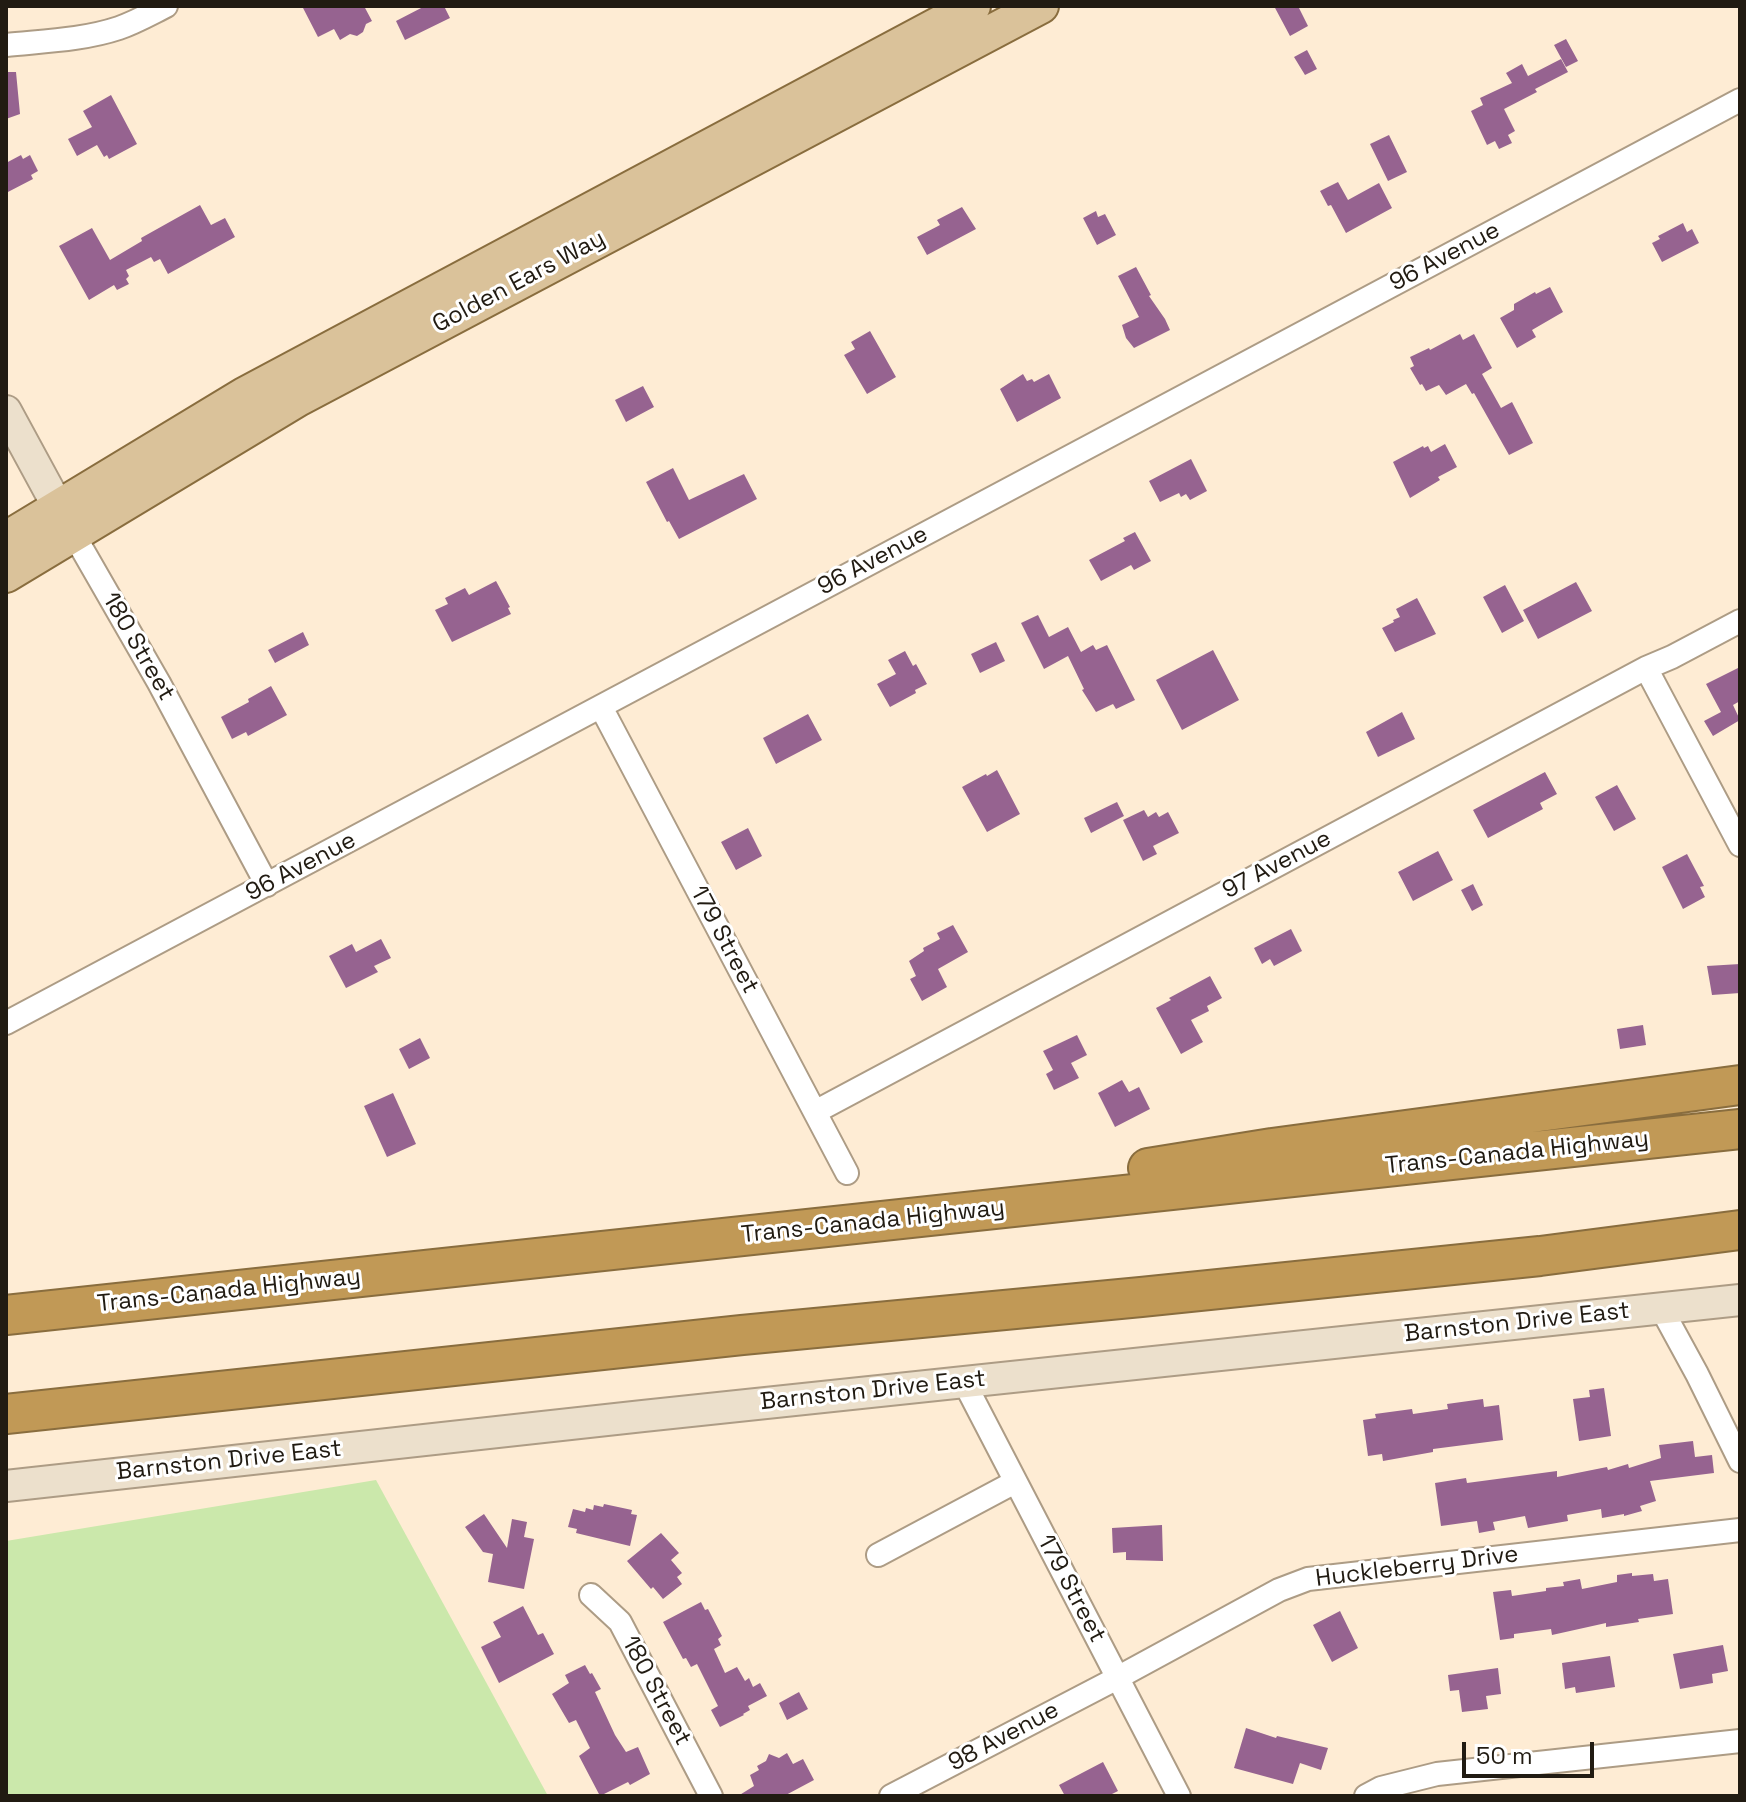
<!DOCTYPE html>
<style>
body{margin:0}
#map{position:relative;width:1746px;height:1802px;overflow:hidden;background:#feecd4;font-family:"Space Grotesk",sans-serif}
canvas{display:block}
.frame{position:absolute;inset:0;border:8px solid #211b12;pointer-events:none}
.scale{position:absolute;left:1462px;top:1742px;width:132px;height:36px;box-sizing:border-box;border:4px solid #211b12;border-top:0;padding-left:10px;font-size:24px;line-height:28px;white-space:nowrap;color:#211b12;-webkit-text-stroke:6px #fff;paint-order:stroke}
</style>
<div id="map">
<canvas width="1746" height="1802"></canvas>
<div class="frame"></div>
<div class="scale">50 m</div>
</div>
<script>
const ctx = document.querySelector('canvas').getContext('2d');
ctx.lineJoin = 'round';
function fillPath(path, color) { ctx.fillStyle = color; ctx.fill(path, 'evenodd'); }
function stroke(path, color, width, dash) { ctx.strokeStyle = color; ctx.lineWidth = width; ctx.lineCap = dash ? 'butt' : 'round'; ctx.setLineDash(dash || []); ctx.stroke(path); }
function write(font, color, halo, rows, align = 'center') {
  ctx.font = font + ' "Space Grotesk",sans-serif'; ctx.lineWidth = 6; ctx.setLineDash([]); ctx.textBaseline = 'middle'; ctx.strokeStyle = halo; ctx.fillStyle = color; for (const [text, x, y, turn = 0] of rows) {
    ctx.save(); ctx.translate(x, y); ctx.rotate((+turn || 0) * Math.PI / 180); ctx.textAlign = isNaN(turn) ? turn : align; if (halo) ctx.strokeText(text, 0, 0); ctx.fillText(text, 0, 0); ctx.restore();
  }
}
fillPath(new Path2D(`
 M376,1480L548,1796H6V1541Z`), '#cbe8ab');
fillPath(new Path2D(`
 M302,6H364L372,21L366,24L363,32L357,36L350,34L340,40L334,29L318,37Z
 M425,6H444L450,18L405,40L396,21Z
 M1274,6H1298L1308,26L1290,36Z
 M1566,39L1578,61L1566,67L1554,45Z
 M1307,50L1317,69L1305,75L1294,57Z
 M1561,59L1568,72L1535,89L1537,92L1504,109L1515,131L1508,135L1512,143L1499,149L1495,141L1487,145L1471,111L1483,105L1480,98L1512,83L1506,73L1522,64L1528,76Z
 M6,72H16L20,114L6,119Z
 M111,95L137,144L109,159L107,155L104,157L97,145L77,156L68,139L92,127L83,111Z
 M1389,135L1407,172L1388,181L1370,144Z
 M21,155L23,159L30,155L38,171L31,175L33,179L6,193V163Z
 M1338,182L1348,200L1379,183L1392,208L1346,233L1331,205L1328,206L1320,191Z
 M200,205L211,225L225,218L235,237L168,274L160,259L154,262L151,257L126,270L129,276L126,279L129,284L117,290L114,285L89,300L59,246L92,228L110,260L142,241L141,238Z
 M962,207L976,229L927,255L917,237L940,225L937,220Z
 M1096,211L1098,217L1105,214L1116,235L1097,245L1083,218Z
 M1683,223L1687,232L1692,229L1699,243L1662,262L1652,243L1660,239L1658,236Z
 M1136,267L1151,295L1149,296L1165,319L1170,330L1134,348L1126,338L1122,325L1139,317L1118,276Z
 M1550,287L1563,312L1532,330L1536,337L1517,348L1500,318L1514,310V304L1535,292L1536,294Z
 M870,331L896,377L867,394L844,355L855,349L851,342Z
 M1460,334L1463,340L1474,334L1492,368L1482,374L1501,408L1512,402L1533,443L1509,455L1474,393L1472,394L1466,384L1446,395L1439,385L1426,391L1422,384L1420,385L1410,368L1414,366L1410,357L1429,348L1430,350Z
 M1023,374L1027,381L1032,379L1034,382L1049,374L1061,398L1017,422L1000,389Z
 M643,386L654,407L626,422L615,400Z
 M1445,444L1457,467L1438,477L1440,480L1410,498L1393,462L1423,446L1424,448L1428,446L1431,452Z
 M1191,459L1207,491L1190,500L1186,494L1181,497L1179,493L1160,502L1149,481Z
 M673,468L689,500L744,474L757,499L679,539L669,521L667,522L646,482Z
 M1135,532L1151,561L1134,570L1131,565L1101,581L1089,560L1125,541L1123,538Z
 M496,581L510,607L508,608L511,614L452,642L435,610L448,604L445,598L465,588L469,595Z
 M1576,582L1592,611L1538,639L1523,610Z
 M1505,585L1524,621L1502,633L1483,597Z
 M1417,598L1436,634L1395,652L1382,628L1394,622L1393,620L1400,617L1396,609Z
 M1038,615L1049,637L1068,627L1081,652L1093,645L1096,650L1107,645L1135,700L1116,709L1113,704L1096,712L1082,690L1084,689L1068,656L1044,669L1021,623Z
 M303,632L309,645L275,663L268,650Z
 M996,642L1005,661L980,673L971,654Z
 M1213,650L1239,700L1182,730L1156,680Z
 M905,651L913,666L916,664L927,684L915,690L916,693L890,707L877,684L896,674L888,660Z
 M1740,667V701L1733,705L1740,720L1713,736L1704,721L1721,712L1706,684Z
 M271,686L287,715L248,736L246,732L232,739L221,717L249,702L248,699Z
 M1402,712L1415,739L1378,757L1366,732Z
 M808,714L822,740L776,764L763,738Z
 M997,770L1020,814L987,832L962,787L986,774L987,776Z
 M1545,772L1557,794L1540,803L1543,809L1488,838L1473,810Z
 M1617,785L1636,819L1614,831L1595,797Z
 M1117,802L1124,816L1091,833L1084,818Z
 M1144,810L1148,817L1156,812L1159,817L1168,812L1179,833L1153,846L1157,854L1143,861L1123,820Z
 M748,828L762,856L736,870L721,842Z
 M1438,851L1453,880L1413,901L1398,872Z
 M1687,854L1704,886L1700,887L1705,897L1683,909L1662,867Z
 M1473,884L1483,905L1472,911L1461,890Z
 M953,925L968,952L938,969L947,987L922,1001L910,979L916,976L909,961L924,951L923,948L940,939L937,933Z
 M1291,929L1302,951L1274,966L1270,959L1262,964L1254,948Z
 M381,939L391,958L374,966L378,972L346,988L329,956L352,944L356,952Z
 M1740,964V993L1712,995L1707,966Z
 M1210,976L1222,998L1207,1006L1209,1011L1191,1020L1203,1042L1181,1054L1156,1008L1171,1000L1169,998Z
 M1643,1025L1646,1045L1620,1049L1617,1029Z
 M1077,1035L1087,1055L1071,1063L1079,1078L1054,1090L1046,1074L1053,1070L1043,1051Z
 M420,1038L430,1058L409,1069L399,1049Z
 M1122,1080L1129,1092L1139,1087L1150,1109L1115,1127L1098,1093Z
 M393,1093L416,1144L387,1157L364,1106Z
 M1604,1388L1611,1436L1579,1441L1573,1399L1590,1397L1589,1390Z
 M1483,1399L1484,1407L1499,1405L1503,1440L1433,1449V1452L1383,1461L1382,1454L1368,1456L1363,1420L1376,1418L1375,1414L1412,1409L1413,1414L1448,1409L1447,1404Z
 M1693,1441L1695,1457L1712,1455L1714,1473L1650,1481L1656,1501L1640,1506L1642,1511L1624,1516V1514L1602,1518L1601,1509L1567,1515L1568,1521L1528,1528L1525,1516L1493,1522L1495,1530L1479,1533L1477,1521L1441,1526L1435,1483L1466,1478L1467,1483L1557,1471V1477L1607,1467L1608,1470L1628,1464L1629,1468L1661,1458L1659,1445Z
 M604,1504L632,1510L631,1514L637,1515L630,1546L576,1533L577,1529L568,1527L573,1509L585,1512L586,1508L593,1510L594,1505L603,1507Z
 M484,1514L507,1548L512,1519L527,1522L524,1537L534,1539L524,1589L488,1582L493,1554L483,1552L465,1527Z
 M1162,1525L1163,1561L1126,1560V1552L1113,1553L1112,1528Z
 M661,1533L679,1553L671,1560L682,1573L677,1577L682,1584L663,1599L653,1587L651,1589L627,1561Z
 M1632,1573V1576L1653,1574L1654,1581L1668,1579L1673,1614L1638,1619L1639,1622L1606,1627V1623L1552,1635L1551,1629L1514,1634V1638L1500,1640L1493,1592L1511,1590L1512,1596L1546,1591V1588L1564,1586L1563,1582L1580,1579L1582,1589L1617,1582V1575Z
 M701,1602L705,1610L708,1609L722,1636L718,1639L721,1645L714,1649L725,1673L737,1667L745,1681L749,1678L753,1687L760,1683L767,1696L748,1706L750,1710L743,1714L744,1715L720,1727L711,1710L718,1706L697,1664L691,1667L686,1658L683,1659L663,1622Z
 M523,1606L538,1635L543,1633L554,1654L499,1683L481,1647L501,1637L493,1622Z
 M1340,1611L1358,1648L1332,1662L1313,1625Z
 M1723,1645L1728,1671L1712,1674L1713,1683L1680,1689L1673,1654Z
 M1610,1656L1615,1687L1576,1693L1575,1687L1565,1689L1562,1663Z
 M585,1665L590,1674L592,1673L601,1689L595,1692L615,1735L626,1752L638,1747L650,1774L630,1785L628,1782L600,1796L579,1756L590,1748L576,1720L569,1723L552,1694L569,1683L565,1675Z
 M1498,1668L1501,1694L1486,1696L1488,1709L1462,1712L1459,1690L1450,1691L1448,1675Z
 M799,1692L808,1709L787,1720L779,1703Z
 M1246,1728L1276,1738L1277,1736L1328,1748L1321,1770L1300,1763L1293,1784L1234,1768Z
 M787,1753L793,1764L803,1759L814,1780L784,1796H738L754,1786L750,1775L759,1770L757,1766L766,1761L769,1754L779,1758Z
 M1103,1762L1118,1791L1108,1796H1065L1059,1785Z`), '#966390');
const street = new Path2D(`
 M6,45C44,41 83,40 119,28C136,22 150,14 166,6
 M74,535L159,683L267,885
 M1646,668L1740,845
 M601,707L847,1173
 M6,1023L1740,100
 M815,1112L1646,668L1672,657L1740,621
 M1661,1308L1697,1374L1740,1461
 M964,1382L1179,1796
 M878,1555L1015,1482
 M591,1595L620,1622L711,1796
 M891,1796L1106,1684L1279,1590L1308,1579L1740,1530
 M1366,1796L1381,1788L1437,1774L1740,1741`);
const secondary = new Path2D(`
 M6,411L70,529
 M6,1486L643,1416L1740,1300`);
const primary = new Path2D(`
 M6,539L244,395L973,6
 M6,575L298,399L1041,6`);
const highway = new Path2D(`
 M1148,1168L1272,1148L1740,1085
 M6,1315L1740,1129
 M6,1414L742,1335L1141,1297L1540,1256L1740,1230`);
stroke(street, '#ad9c85', 26);
stroke(secondary, '#ad9c85', 34);
stroke(primary, '#896d3e', 38);
stroke(highway, '#896d3e', 42);
stroke(street, '#fff', 22);
stroke(secondary, '#ece0cc', 30);
stroke(primary, '#dac29a', 34);
stroke(highway, '#c19956', 38);
write('24px', '#211b12', '#fff', [
 ["96 Avenue",1445,257,-28],
 ["Golden Ears Way",519,282,-28],
 ["96 Avenue",873,561,-28],
 ["180 Street",138,647,60],
 ["97 Avenue",1277,865,-28],
 ["96 Avenue",301,867,-28],
 ["179 Street",724,940,62],
 ["Trans-Canada Highway",1517,1153,-6],
 ["Trans-Canada Highway",873,1222,-6],
 ["Trans-Canada Highway",229,1291,-6],
 ["Barnston Drive East",1517,1323,-6],
 ["Barnston Drive East",873,1391,-6],
 ["Barnston Drive East",229,1461,-6],
 ["Huckleberry Drive",1417,1567,-7],
 ["179 Street",1071,1589,62],
 ["180 Street",656,1691,62],
 ["98 Avenue",1004,1737,-28]
]);
</script>
